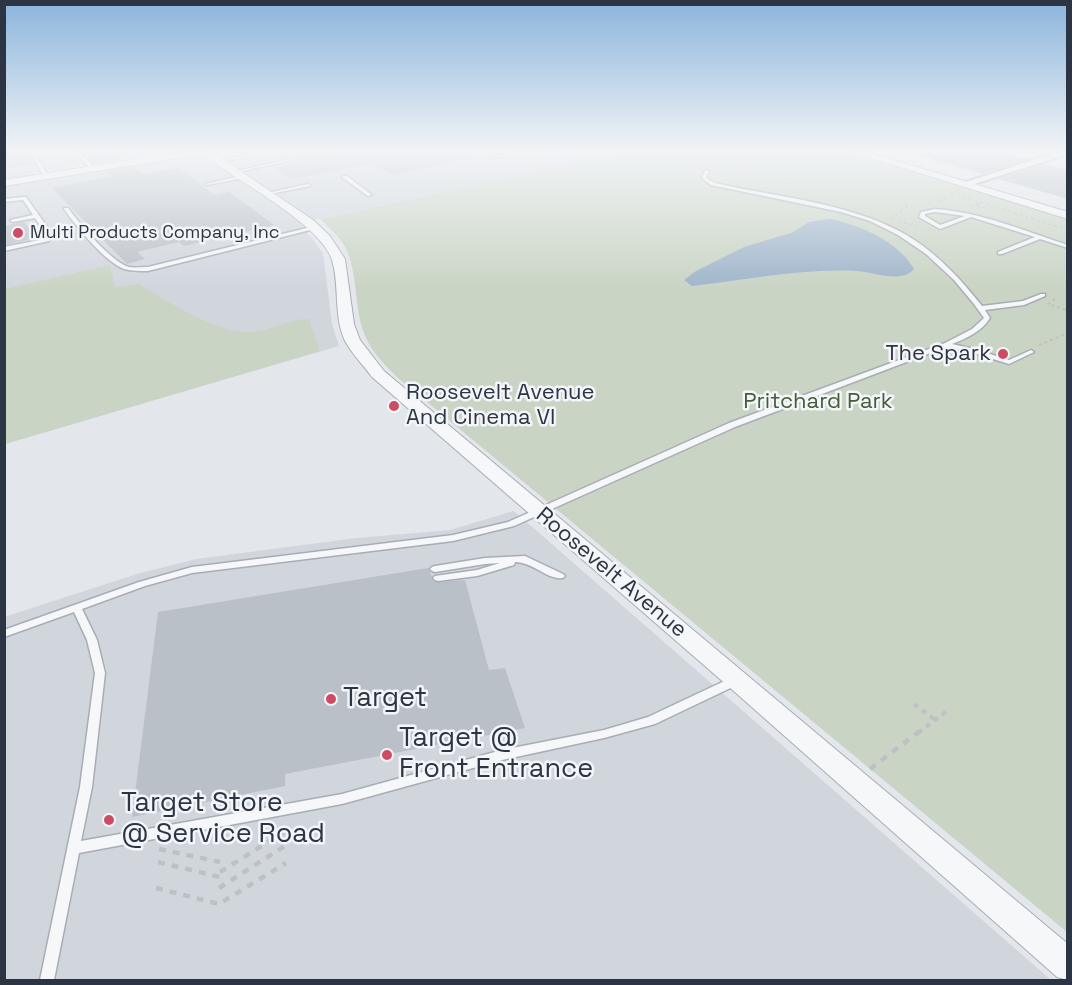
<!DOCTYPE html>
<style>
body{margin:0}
#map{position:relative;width:1072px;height:985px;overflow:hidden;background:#e3e6eb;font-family:"Space Grotesk",sans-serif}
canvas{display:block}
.frame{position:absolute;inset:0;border:6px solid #2b3543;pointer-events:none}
</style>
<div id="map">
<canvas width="1072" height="985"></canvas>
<div class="frame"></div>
</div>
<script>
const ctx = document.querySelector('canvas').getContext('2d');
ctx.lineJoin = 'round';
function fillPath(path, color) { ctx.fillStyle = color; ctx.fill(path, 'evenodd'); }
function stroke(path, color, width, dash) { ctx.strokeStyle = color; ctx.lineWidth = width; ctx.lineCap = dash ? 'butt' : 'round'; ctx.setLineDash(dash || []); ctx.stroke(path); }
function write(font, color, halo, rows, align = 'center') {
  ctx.font = font + ' "Space Grotesk",sans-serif'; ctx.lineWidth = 5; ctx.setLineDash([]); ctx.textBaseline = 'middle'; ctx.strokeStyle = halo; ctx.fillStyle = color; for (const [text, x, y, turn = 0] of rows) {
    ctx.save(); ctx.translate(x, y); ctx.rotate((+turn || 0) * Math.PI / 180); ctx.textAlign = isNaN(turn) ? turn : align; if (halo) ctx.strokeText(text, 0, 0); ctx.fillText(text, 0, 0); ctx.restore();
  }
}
fillPath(new Path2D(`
 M5,152H161L33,173L40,181L181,157L200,158L216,166L231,163L224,154L226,152H612L618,154L300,223L323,253L332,324L339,346L5,444Z
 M514,511L1051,980H5L4,617L137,574L196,559L357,538L450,530Z`), '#d1d6dd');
fillPath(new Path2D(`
 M612,152H848L1067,219V932L398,378C386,366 373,354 366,338C353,309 359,274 345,247C339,236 329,228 320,219L617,154Z
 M110,265L115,287L139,284C164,300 220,335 250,332C271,331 286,319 309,319L320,351L5,444V289Z`), '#c9d4c4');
fillPath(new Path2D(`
 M830,219C860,225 898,241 914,269C902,284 873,272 857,271C802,268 747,280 692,286L684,280L696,271L744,247L791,233L809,222Z`), '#9fb5ca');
fillPath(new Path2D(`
 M4,152H24L33,164L4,169Z
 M89,152H115L123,159L99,163Z
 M350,152H471L472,157L394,175L372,164L290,179L275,168L318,156L322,159L352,153Z
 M919,152H1002L1028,159L983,174L919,155Z
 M1045,164L1068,170V199L998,179Z
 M134,167L143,174L179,168L214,195L229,192L274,225L184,246L179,242L137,252L145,259L127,264L52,188L112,176L107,172Z
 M24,222L36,238L4,245V226Z
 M428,568L434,582L465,580L489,670L505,668L525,728L285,774V786L132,817L158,612Z`), '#bac0c8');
const service = new Path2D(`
 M30,152H34L48,176V177H44Z
 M75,152H79L95,167V169H91Z
 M320,152H326L235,173L233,172Z
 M521,152H564L562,153L521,154L491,158L489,157Z
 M251,154H253V156L219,162L217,161Z
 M705,170L709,171L706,178L715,183C776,197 845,202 901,232C933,249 960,278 982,306L1023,301L1041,294H1045V296L1024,305L985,310L990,318C981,332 967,338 952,344L974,349L1009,360L1029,351L1031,350L1034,352L1009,364L971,352L946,347L735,427L514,526L453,541L192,573L145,586L82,609L97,640L105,673L92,787L81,841L342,794L502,750L604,730L648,717L733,677L737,676L741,677L742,680L741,683L655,724L604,738L502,760L342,804L79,853L54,980H40L80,787L95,673L87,640L74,612L4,637V630L139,582L192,567L453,535L508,522L729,423L945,343L972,329L984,318L974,304L954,280L926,254L898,235L870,221L841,212L711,185L702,178Z
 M241,176H243V178L207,185L205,184Z
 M343,176H347L372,195L368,196L343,178Z
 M308,184L310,185V186L265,195L263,194Z
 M24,197H26L53,235L49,241L4,251V247L45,239L47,235L35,218L13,222L10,220L33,215L23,200L4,202V199Z
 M64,208H68C79,223 111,262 129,267C135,268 142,267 148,267L315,226L318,228L148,271C140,271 132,271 124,269C105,262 76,226 64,209Z
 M935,209C981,212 1024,231 1068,245V248L1040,239L1002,254H998V252L1035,237L971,217L940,229L919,217L921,212ZM935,212L965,216L940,225L925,216V214Z
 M525,556L563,574L565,576L563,578C547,580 533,562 515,562L514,565L477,576L438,581L435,580L433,578L435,576L477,570L500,563L485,564L435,572L432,571L430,569L432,567L435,566L485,558Z`);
const minor = new Path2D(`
 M1057,152H1068V154L968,186L960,184Z`);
const tertiary = new Path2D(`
 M181,152H212L313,220L330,236L345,259L354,324L360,340L384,371L1068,944V980L1057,977L728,686L372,377C364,366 352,354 345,341C333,315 340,286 332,260C321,224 233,178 202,154L4,186V180Z
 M852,152H867L1068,212V219Z`);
stroke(service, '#a8adb5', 3);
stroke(minor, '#a8adb5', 4);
stroke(tertiary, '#a8adb5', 2);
stroke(new Path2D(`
 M664,152L699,157
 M725,168L796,180L800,175
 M747,181L737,173L748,152
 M951,193L1068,230
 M935,195L943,198
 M939,201L955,194
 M905,204L915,208
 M977,205L989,209
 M971,206L981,202
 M890,219L908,206
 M898,221L918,226`), '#bdc1c6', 1.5, [3, 3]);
stroke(new Path2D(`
 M1055,299L1048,304L1066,310
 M1039,345L1068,333`), '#bdc1c6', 2, [3, 3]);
stroke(new Path2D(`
 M914,704L934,719
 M918,733L948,710`), '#bdc1c6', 4, [5, 5]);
stroke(new Path2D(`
 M870,769L920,731
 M159,849L220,862
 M158,862L220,877
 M220,872L284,832
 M156,888L219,904L286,863
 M219,888L285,846`), '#bdc1c6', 4.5, [7, 7]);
fillPath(service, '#f6f7f9');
fillPath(minor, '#f6f7f9');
fillPath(tertiary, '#f6f7f9');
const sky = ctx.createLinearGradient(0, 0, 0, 290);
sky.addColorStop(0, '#8bb4dc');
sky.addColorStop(0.52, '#f2f4f6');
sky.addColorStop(1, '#f2f4f600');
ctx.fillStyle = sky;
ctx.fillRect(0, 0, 1072, 290);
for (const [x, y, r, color] of [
 [18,233,6,"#cc4c64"],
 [1003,354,6,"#cc4c64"],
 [394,406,6,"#cc4c64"],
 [331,699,6,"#cc4c64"],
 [387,755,6,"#cc4c64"],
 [109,820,6,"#cc4c64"]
]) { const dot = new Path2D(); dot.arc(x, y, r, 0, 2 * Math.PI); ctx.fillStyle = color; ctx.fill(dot); stroke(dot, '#f3f5f8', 2); }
write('18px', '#2b3543', '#f3f5f8', [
 ["Multi Products Company, Inc",30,233]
], 'left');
write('22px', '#2b3543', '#f3f5f8', [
 ["The Spark",991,354],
 ["Roosevelt Avenue",406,393,"left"],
 ["And Cinema VI",406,418,"left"]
], 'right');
write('22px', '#415e39', '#f3f5f8', [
 ["Pritchard Park",818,402]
]);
write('22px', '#2b3543', '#f3f5f8', [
 ["Roosevelt Avenue",611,573,40]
]);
write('27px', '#2b3543', '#f3f5f8', [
 ["Target",343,699],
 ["Target @",399,739],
 ["Front Entrance",399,770],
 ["Target Store",121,804],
 ["@ Service Road",121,835]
], 'left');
</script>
